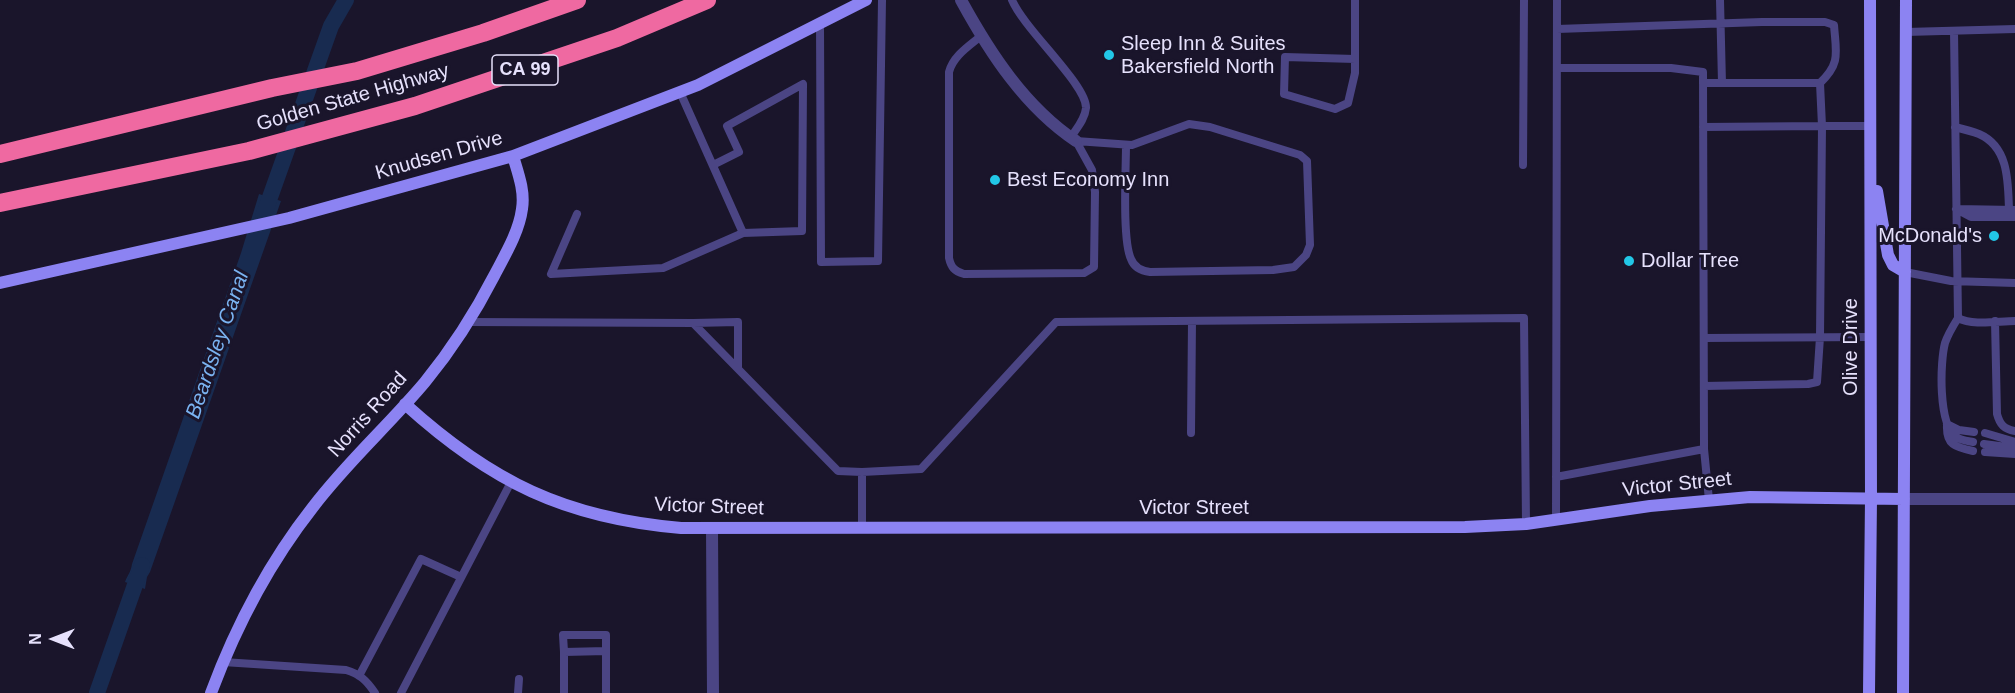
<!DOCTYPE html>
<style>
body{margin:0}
#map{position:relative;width:2015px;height:693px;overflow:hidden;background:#1a152b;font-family:Helvetica,sans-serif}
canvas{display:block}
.north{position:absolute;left:24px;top:609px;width:60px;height:60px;-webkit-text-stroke:4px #1a152b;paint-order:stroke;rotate:270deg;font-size:16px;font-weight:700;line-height:24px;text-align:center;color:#e6e1fc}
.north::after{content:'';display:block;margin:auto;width:21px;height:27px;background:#e6e1fc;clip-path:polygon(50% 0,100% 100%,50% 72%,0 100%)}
</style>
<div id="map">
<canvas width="2015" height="693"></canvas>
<div class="north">N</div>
</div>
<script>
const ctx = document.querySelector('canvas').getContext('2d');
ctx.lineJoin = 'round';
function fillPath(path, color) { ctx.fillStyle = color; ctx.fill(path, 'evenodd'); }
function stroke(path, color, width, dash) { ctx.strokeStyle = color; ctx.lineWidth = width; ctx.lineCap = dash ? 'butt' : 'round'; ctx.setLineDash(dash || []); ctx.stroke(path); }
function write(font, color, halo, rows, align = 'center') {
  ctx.font = font + ' Helvetica,sans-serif'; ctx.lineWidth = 6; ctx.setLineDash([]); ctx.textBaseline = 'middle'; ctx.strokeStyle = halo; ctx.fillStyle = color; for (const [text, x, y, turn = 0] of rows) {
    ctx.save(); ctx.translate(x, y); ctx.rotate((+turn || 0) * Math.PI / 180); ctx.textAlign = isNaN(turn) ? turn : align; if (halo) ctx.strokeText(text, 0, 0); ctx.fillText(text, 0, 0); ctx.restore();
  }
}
fillPath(new Path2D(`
 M259,194L281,201L150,572L147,577L145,589L125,582C127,576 131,572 132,564L241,253Z`), '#182b50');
stroke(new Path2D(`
 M263,217L331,26L346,0
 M97,693L142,565`), '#182b50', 16);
stroke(new Path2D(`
 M1012,0C1024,29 1087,85 1086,108C1085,119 1077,128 1071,137
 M1355,0V73L1348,103L1335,109L1284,94L1285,57L1355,59
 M1720,0L1722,83
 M820,23L821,262L878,261L882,0
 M1557,29L1762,22H1825L1834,25C1836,53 1841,63 1820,83L1822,126L1703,127
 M1954,31L1958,318C1973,326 1998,321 2015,321
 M1906,32L2015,29
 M981,36C969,46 953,56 949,72V258C951,267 954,271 964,274L1084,273L1094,267L1095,192L1092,170L1076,141
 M1557,68H1671L1703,72L1704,449
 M1703,83H1820
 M1955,127C1963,129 1971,131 1979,134C2009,147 2008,182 2009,210
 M1076,141L1132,145L1189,124L1210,127L1300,155L1307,161L1310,245L1306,255L1294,267L1273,270L1150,272C1142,271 1134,267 1131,259C1122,240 1126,169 1126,145
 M713,165L739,152L727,126L803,84L802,231L743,233
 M1523,165L1524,0
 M1956,209L1971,217H2015
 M1957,209L2015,210
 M577,214L551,274L663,268L743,233L680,92
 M1905,272L1951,281L2015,283
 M1958,318C1953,326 1948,334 1945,343C1940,362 1938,424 1956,437C1960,440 1968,441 1973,442
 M1995,321L1997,414C2000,425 2004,429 2015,431
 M468,322L693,323L838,471L862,472
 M693,323L738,322V368
 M1704,338L1871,337
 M1704,386L1808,384L1817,382L1820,337L1822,126H1871
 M1947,424L1959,430L1974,432
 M1947,425C1946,445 1955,447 1973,451
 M1191,433L1192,321
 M1985,433L2015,442
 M1984,444L2015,448
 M1985,452L2015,454
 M1556,477L1704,449L1709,500
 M1556,521L1557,0
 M862,529V472L921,469L1056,322L1524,318L1526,524
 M564,652L563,635H606V651
 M223,662L346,670C360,674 367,681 375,693
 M359,676L421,559L461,577
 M401,693L511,482
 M518,693L519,679
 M564,693V652L606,651V693`), '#4b4584', 8);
stroke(new Path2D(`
 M961,0C990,53 1025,107 1076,141
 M1904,499H2015
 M712,529L713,693`), '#4b4584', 12);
stroke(new Path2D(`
 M1877,191L1888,255L1893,265L1905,272
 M0,283L289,218L513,156L698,85L866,0
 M405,404C491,482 565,518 681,528L1465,527L1526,524L1650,506L1750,497L1904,499
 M211,693C236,626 269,563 313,507C347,462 389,425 425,382C452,349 475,313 494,276C505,255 519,232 522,209C525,191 518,173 513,156
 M1869,693L1871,498L1870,0
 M1903,693L1906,0`), '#8c83f2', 12);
stroke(new Path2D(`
 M0,154L272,88L357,71L483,33L577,0
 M0,203L249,151L415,106L617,38L707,0`), '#ef69a1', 18);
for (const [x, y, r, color] of [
 [1109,55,6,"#22c7e7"],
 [995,180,6,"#22c7e7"],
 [1994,236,6,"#22c7e7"],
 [1629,261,6,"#22c7e7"]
]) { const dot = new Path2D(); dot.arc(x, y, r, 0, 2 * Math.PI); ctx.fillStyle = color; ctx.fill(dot); stroke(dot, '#1a152b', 2); }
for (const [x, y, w] of [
 [525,70,66]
]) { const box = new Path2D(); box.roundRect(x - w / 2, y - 15, w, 30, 4.5); ctx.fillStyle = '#1a152b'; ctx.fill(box); stroke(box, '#e6e1fc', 1.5); }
write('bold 18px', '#e6e1fc', null, [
 ["CA 99",525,70]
]);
write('20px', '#e6e1fc', '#1a152b', [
 ["Sleep Inn & Suites",1121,44],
 ["Bakersfield North",1121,67],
 ["Best Economy Inn",1007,180],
 ["McDonald's",1982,236,"right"],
 ["Dollar Tree",1641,261]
], 'left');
write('20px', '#e6e1fc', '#1a152b', [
 ["Golden State Highway",353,98,-16],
 ["Knudsen Drive",439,156,-16],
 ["Olive Drive",1851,347,-90],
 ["Norris Road",368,415,-48],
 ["Victor Street",1677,485,-6],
 ["Victor Street",709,507,2],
 ["Victor Street",1194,508]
]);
write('italic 21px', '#7ab3f1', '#1a152b', [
 ["Beardsley Canal",218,345,-71]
]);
</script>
